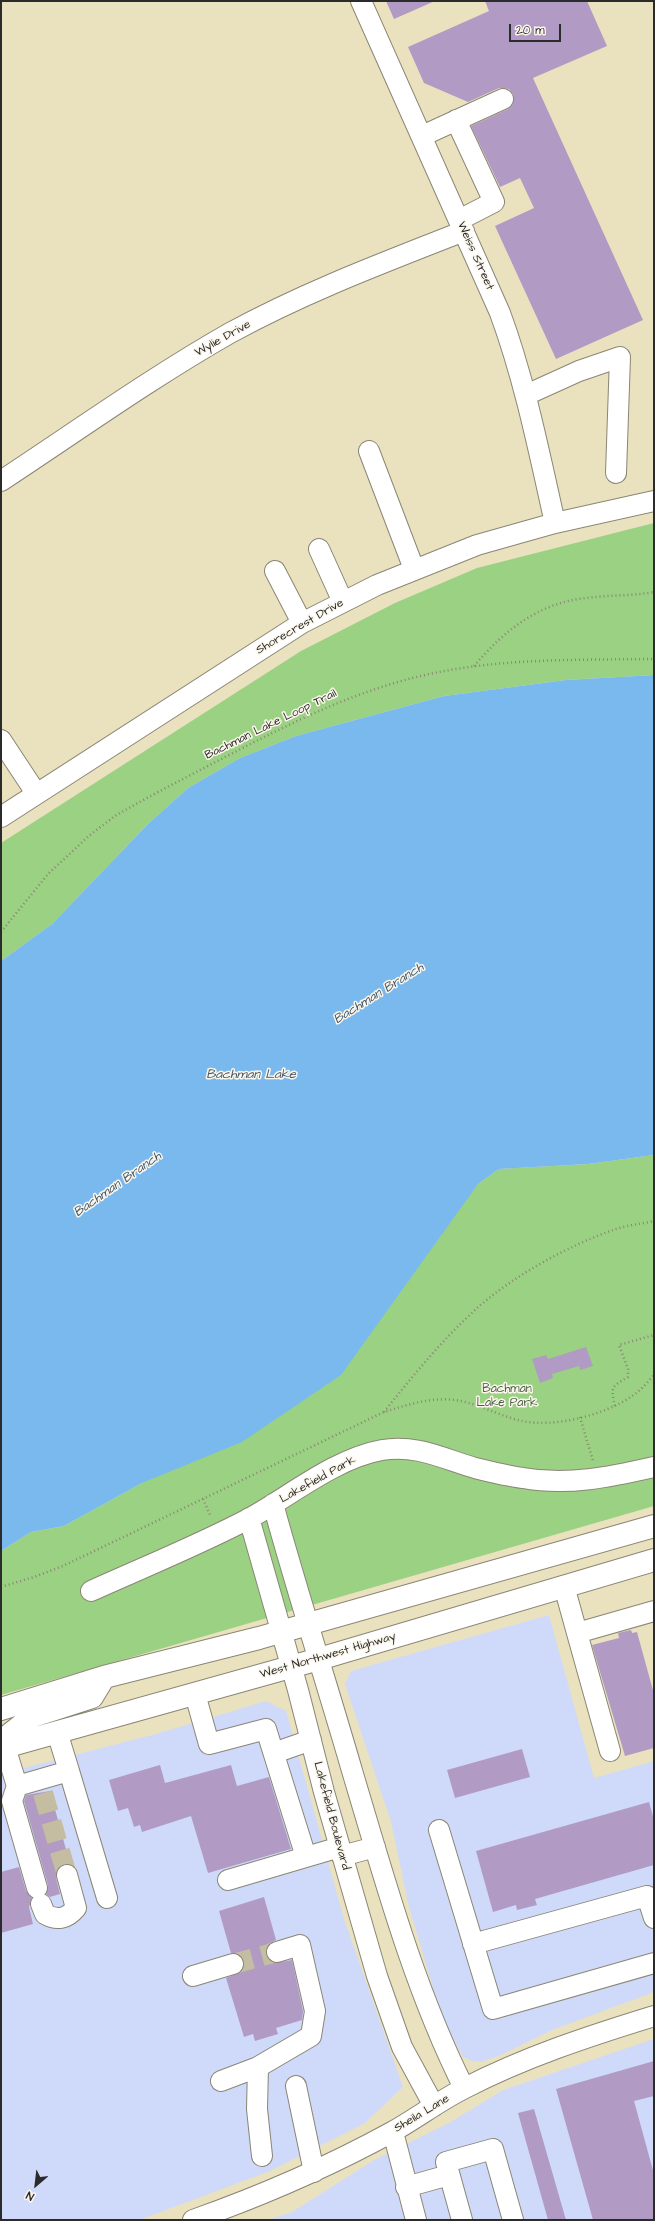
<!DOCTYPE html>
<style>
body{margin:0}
#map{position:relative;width:655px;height:2221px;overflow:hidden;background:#eae1bf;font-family:"Architects Daughter",sans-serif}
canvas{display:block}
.frame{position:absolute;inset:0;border:2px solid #2b2b2b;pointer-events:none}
.north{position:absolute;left:16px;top:2165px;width:40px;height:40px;-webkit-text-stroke:3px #fbf7ec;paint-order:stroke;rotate:208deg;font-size:11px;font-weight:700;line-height:16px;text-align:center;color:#2b2b2b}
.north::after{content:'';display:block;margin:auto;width:14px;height:18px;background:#2b2b2b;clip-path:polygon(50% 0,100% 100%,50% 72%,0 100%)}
.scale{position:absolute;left:509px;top:24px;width:52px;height:18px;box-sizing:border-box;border:2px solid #2b2b2b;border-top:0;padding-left:5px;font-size:12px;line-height:14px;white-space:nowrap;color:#2b2b2b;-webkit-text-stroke:3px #fbf7ec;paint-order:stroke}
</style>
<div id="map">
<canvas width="655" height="2221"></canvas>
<div class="frame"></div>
<div class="north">N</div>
<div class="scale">20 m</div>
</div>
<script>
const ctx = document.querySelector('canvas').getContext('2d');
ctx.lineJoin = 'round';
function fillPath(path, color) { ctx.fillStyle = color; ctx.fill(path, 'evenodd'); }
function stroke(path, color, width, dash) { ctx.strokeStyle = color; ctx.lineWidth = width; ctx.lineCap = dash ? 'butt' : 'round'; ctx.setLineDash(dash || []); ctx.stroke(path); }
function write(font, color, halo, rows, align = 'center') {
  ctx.font = font + ' "Architects Daughter",sans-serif'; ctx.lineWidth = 3; ctx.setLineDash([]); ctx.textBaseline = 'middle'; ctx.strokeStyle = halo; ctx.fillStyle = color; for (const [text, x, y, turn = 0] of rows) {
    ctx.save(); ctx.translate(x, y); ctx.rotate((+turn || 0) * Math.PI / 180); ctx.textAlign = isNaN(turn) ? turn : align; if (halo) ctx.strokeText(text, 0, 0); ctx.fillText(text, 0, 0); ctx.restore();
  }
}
fillPath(new Path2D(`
 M549,1615L594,1778L654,1761V1992L552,2030L501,2055L481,2062L472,2061L463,2057L442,2018L409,1907L391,1822L345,1684L351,1671Z
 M266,1701L286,1711L344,1919L403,2087L365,2123L270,2171L139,2220H1V1774L156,1734Z
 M654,2039V2220H268L292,2212L374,2160L449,2123L503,2090Z`), '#cfdafa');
fillPath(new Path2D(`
 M654,523V675L566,680L444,696L296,736L240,758L188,788L148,824L52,924L1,961V843L301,651L395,603L477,568Z
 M654,1155V1506L1,1695V1551L31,1532L64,1526L142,1483L478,1184L499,1169L588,1164Z`), '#9bd183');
fillPath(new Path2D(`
 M654,675V1155L588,1164L499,1169L478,1184L341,1375L242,1442L142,1483L64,1526L31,1532L1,1551V961L52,924L148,824L188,788L240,758L296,736L444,696L566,680Z`), '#7ab9ee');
fillPath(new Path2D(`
 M386,1H435L394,19Z
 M485,1H587L607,46L533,78L643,320L556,359L495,226L534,208L520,178L500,187L471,126L508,109L514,100L513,94L509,89L499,88L468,102L424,83L408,47L489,11Z
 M586,1347L593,1366L580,1370L579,1366L552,1374L553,1378L540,1383L532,1359L546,1355L548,1359Z
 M631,1630L632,1633L637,1632L654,1694V1748L625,1756L592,1645L619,1638L618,1633Z
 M522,1749L530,1777L455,1798L447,1770Z
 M160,1765L165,1783L231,1765L237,1786L269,1777L291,1849L208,1873L191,1816L142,1832L140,1825L134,1827L128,1808L118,1811L109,1780Z
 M50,1791L70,1864H64L59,1867L56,1878L60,1894L50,1897L46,1894L48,1885L24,1801L26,1795Z
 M649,1802L654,1820V1865L535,1899L537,1905L517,1910L516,1905L493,1912L476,1851Z
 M19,1867L26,1891L32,1898L29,1907L33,1924L1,1933V1872Z
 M264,1897L276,1940L268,1944L266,1956L275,1963L292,1960L303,2011L302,2020L276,2028L278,2034L255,2041L253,2034L244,2037L226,1978L241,1972L244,1961L241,1955L231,1953L219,1911Z
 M654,2061V2096L634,2101L654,2174V2220H593L556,2089Z
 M534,2109L566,2220H548L518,2113Z`), '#b19bc5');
stroke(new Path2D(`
 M43,1793L67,1875
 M233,1964L277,1952`), '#c4bda1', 20, [20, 10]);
const minor = new Path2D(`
 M361,1L500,313C525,381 539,452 555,523
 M456,120L494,202L459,220
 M422,136L503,99
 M526,395L579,371L620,357L616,473
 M369,451L414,569
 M1,481C77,431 151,378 230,333C305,292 385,262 464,231
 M319,549L343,602
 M275,571L302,623
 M1,740L36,793
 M1,817L302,623L377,585L477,545L555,523L654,501
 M273,1504C298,1595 327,1684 353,1774C385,1881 414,1988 464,2088
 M249,1518L298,1690L324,1792L377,1976L402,2047L434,2106
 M564,1586L577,1633
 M91,1591C144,1567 199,1545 250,1518C290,1496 336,1458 382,1450C416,1444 444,1459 475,1468C491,1472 507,1476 523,1478C568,1486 610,1477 654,1467
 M195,1694L209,1744L266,1729L306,1857L340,1847
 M5,1747L17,1786L69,1771L57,1732
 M610,1751L577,1633L654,1611
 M274,1753L311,1740
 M69,1771L107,1898
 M17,1786L12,1801L37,1888
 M439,1830L493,2009L654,1963
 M342,1856L375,1847
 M228,1880L306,1857
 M41,1904L45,1914C57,1921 67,1919 76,1908L67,1875
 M473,1944L647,1896L654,1918
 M193,1976L233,1964
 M258,2067L257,2109L262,2156
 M221,2081L258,2067L311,2036L315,2011L300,1945L277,1952
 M296,2086L314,2172
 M393,2132L416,2220
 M406,2187L449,2175
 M193,2220C261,2196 328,2167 392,2132C417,2118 439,2101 465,2088C525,2057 589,2036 654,2016
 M462,2220L446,2162L493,2149L513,2220`);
const major = new Path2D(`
 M1,1709L104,1677L259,1638L654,1526
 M5,1747L9,1735L33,1716L92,1697L104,1677
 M1,1748L319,1659L654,1560`);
stroke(minor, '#8a8675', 22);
stroke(major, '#8a8675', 24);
stroke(new Path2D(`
 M474,666C504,631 538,603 586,598C609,595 632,596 654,592
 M1,932L48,874L90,835L115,816C151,795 189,776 227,756C295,721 358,689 434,673C507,658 580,660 654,659
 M615,1406C610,1386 612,1387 628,1377V1369L619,1345L654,1335
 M384,1412C412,1377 441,1341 475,1310C511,1277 569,1245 616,1229C628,1225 641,1224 654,1221
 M580,1417L593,1461
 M203,1499L211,1517
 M1,1587L34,1577L63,1566L384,1412C407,1405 430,1397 455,1400C478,1403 499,1416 522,1421C554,1428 605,1415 632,1396C640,1391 647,1383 654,1375`), '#8a8675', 2.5, [1, 3]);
stroke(minor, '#fff', 20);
stroke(major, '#fff', 22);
write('12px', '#2b2b2b', '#fbf7ec', [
 ["Weiss Street",475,256,66],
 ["Wylie Drive",223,339,-29],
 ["Shorecrest Drive",300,627,-30],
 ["Bachman Lake Loop Trail",271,725,-26],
 ["Lakefield Park",318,1480,-29],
 ["West Northwest Highway",328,1656,-16],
 ["Lakefield Boulevard",331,1816,75],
 ["Sheila Lane",422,2114,-31]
]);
write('12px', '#4d5d45', '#fbf7ec', [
 ["Bachman",507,1389],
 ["Lake Park",507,1403]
]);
write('italic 13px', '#435666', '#fbf7ec', [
 ["Bachman Branch",379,994,-32],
 ["Bachman Lake",251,1075],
 ["Bachman Branch",118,1185,-35]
]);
</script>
